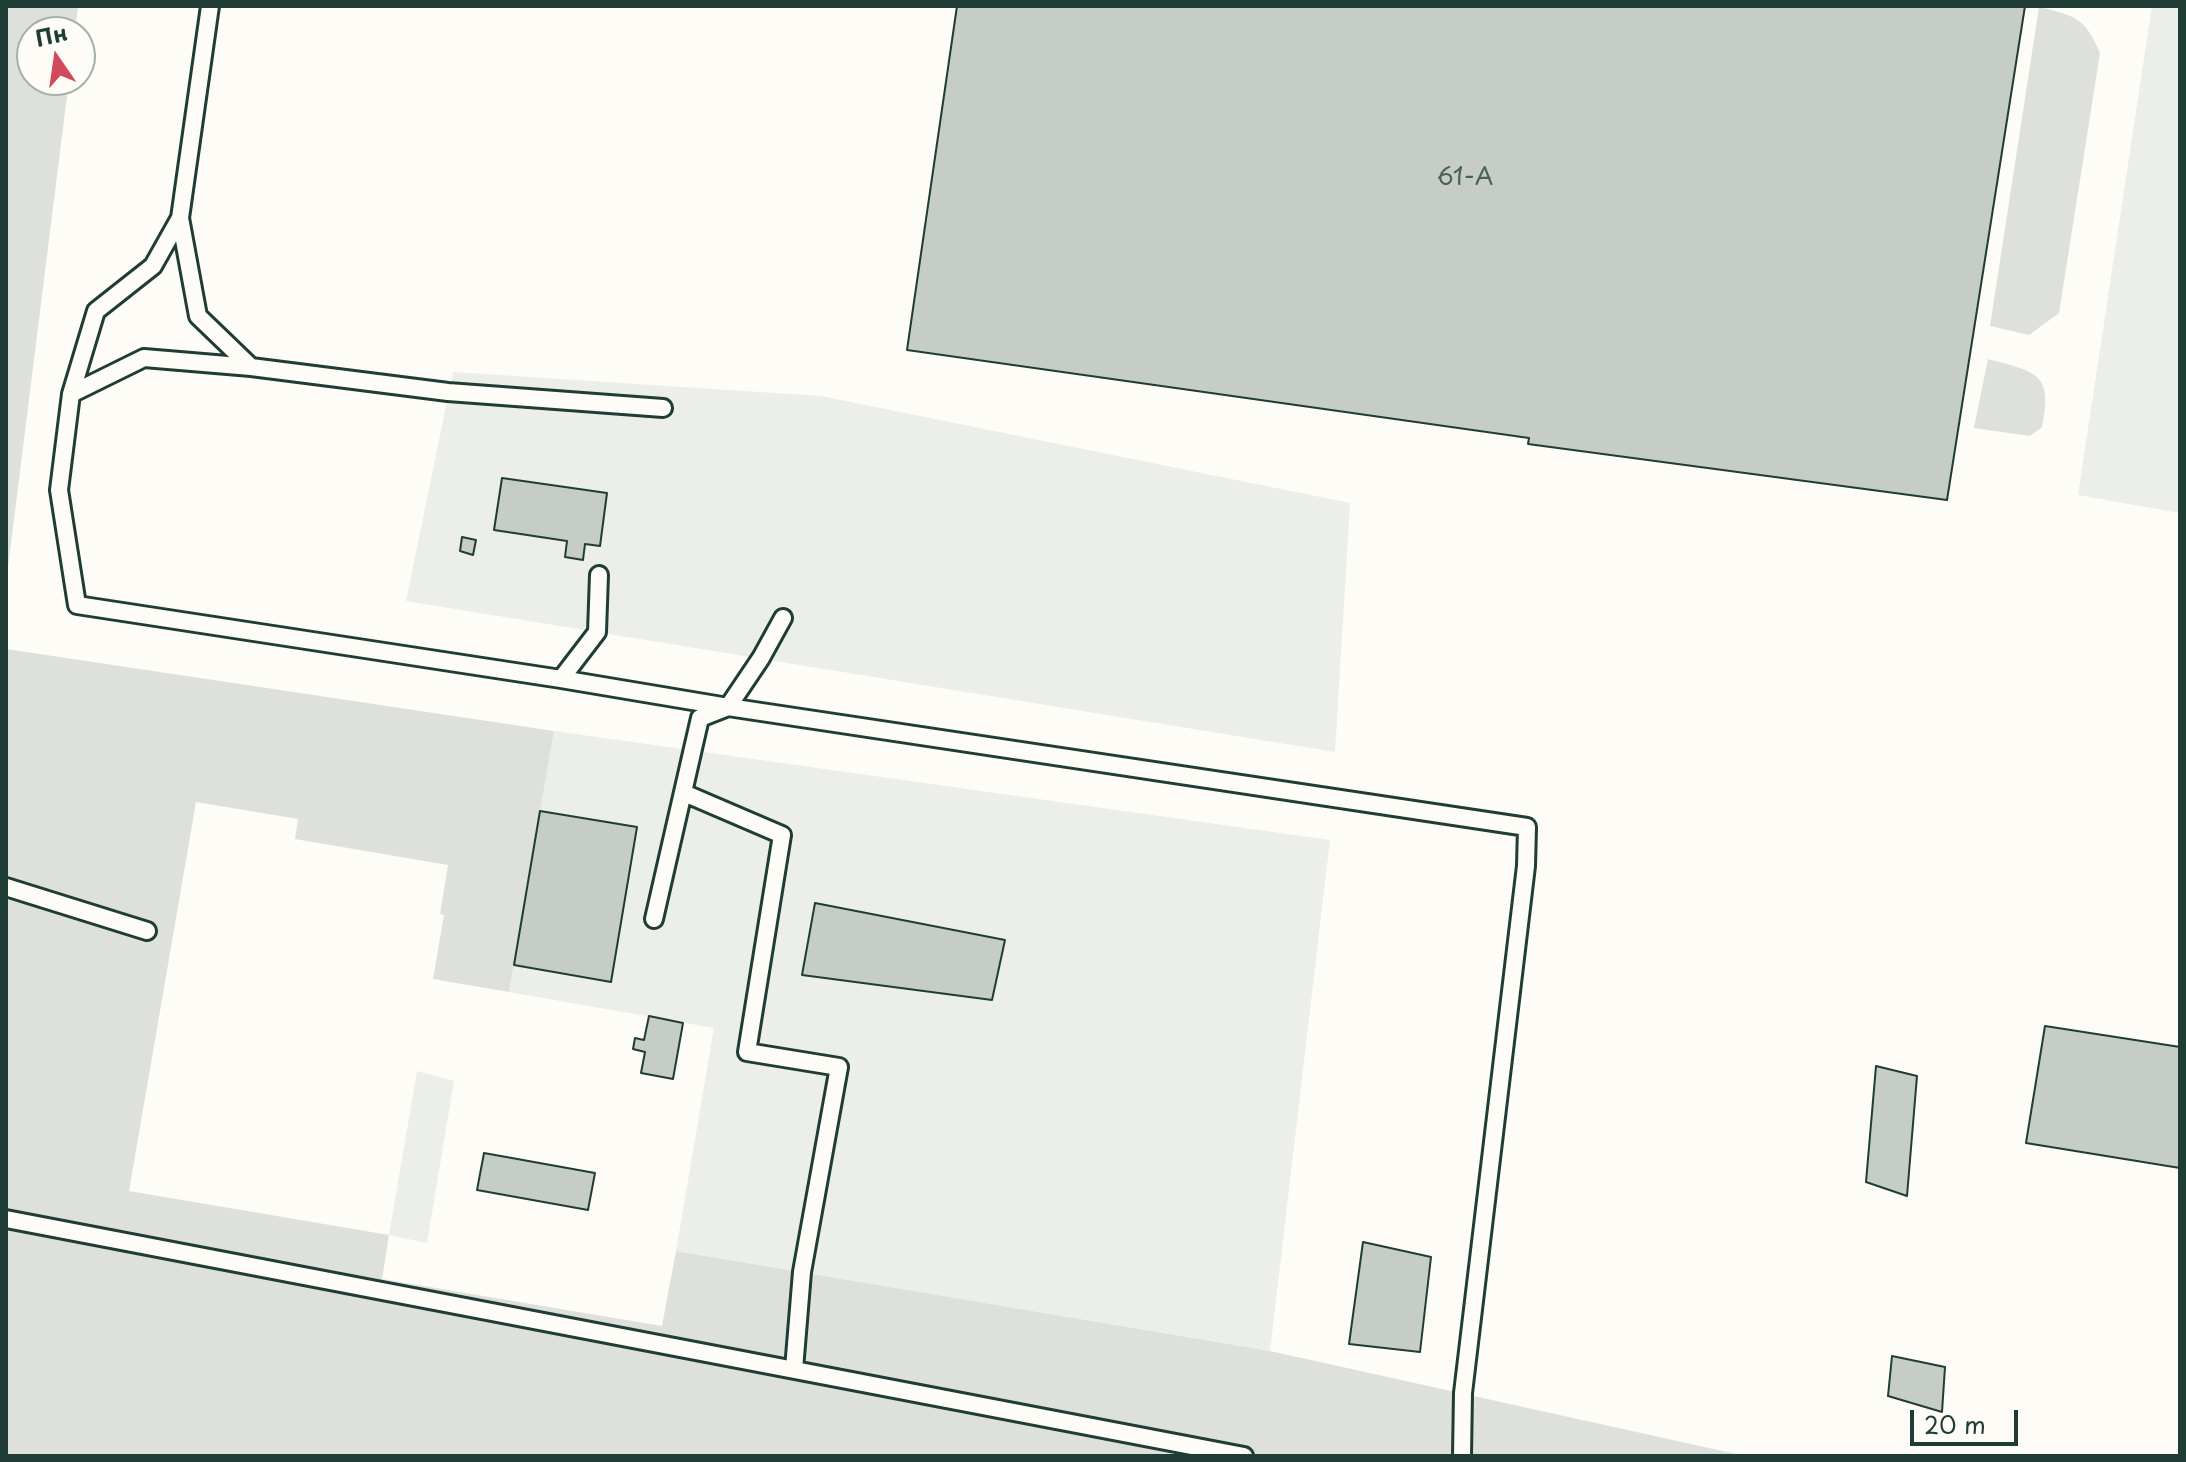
<!DOCTYPE html>
<meta charset="utf-8">
<style>
body{margin:0}
#map{position:relative;width:2186px;height:1462px;overflow:hidden;background:#fdfcf7;font-family:"Playpen Sans",sans-serif}
canvas{display:block}
.frame{position:absolute;inset:0;border:8px solid #1f3d34;pointer-events:none}
.north{position:absolute;left:16px;top:16px;width:80px;height:80px;box-sizing:border-box;background:#fdfcf7;border:2px solid #a4b0a9;border-radius:50%;rotate:347deg;font-size:22px;font-weight:700;line-height:32px;text-align:center;color:#1f3d34}
.north::after{content:'';display:block;margin:auto;width:28px;height:36px;background:#d1495b;clip-path:polygon(50% 0,100% 100%,50% 72%,0 100%)}
.scale{position:absolute;left:1910px;top:1410px;width:108px;height:36px;box-sizing:border-box;border:4px solid #1f3d34;border-top:0;padding-left:10px;font-size:24px;line-height:28px;white-space:nowrap;color:#1f3d34;-webkit-text-stroke:6px #fdfcf7;paint-order:stroke}
</style>
<div id="map">
<canvas width="2186" height="1462"></canvas>
<div class="frame"></div>
<div class="north">Пн</div>
<div class="scale">20 m</div>
</div>
<script>
const ctx = document.querySelector('canvas').getContext('2d');
ctx.lineJoin = 'round';
function fillPath(path, color) { ctx.fillStyle = color; ctx.fill(path, 'evenodd'); }
function stroke(path, color, width, dash) { ctx.strokeStyle = color; ctx.lineWidth = width; ctx.lineCap = dash ? 'butt' : 'round'; ctx.setLineDash(dash || []); ctx.stroke(path); }
function write(font, color, halo, rows, align = 'center') {
  ctx.font = font + ' "Playpen Sans",sans-serif'; ctx.lineWidth = 6; ctx.setLineDash([]); ctx.textBaseline = 'middle'; ctx.strokeStyle = halo; ctx.fillStyle = color; for (const [text, x, y, turn = 0] of rows) {
    ctx.save(); ctx.translate(x, y); ctx.rotate((+turn || 0) * Math.PI / 180); ctx.textAlign = isNaN(turn) ? turn : align; if (halo) ctx.strokeText(text, 0, 0); ctx.fillText(text, 0, 0); ctx.restore();
  }
}
fillPath(new Path2D(`
 M2152,6H2180V513L2078,495Z
 M453,372L821,396L1350,503L1335,752L406,601Z
 M554,731L1330,840L1270,1351L676,1251L714,1028L509,992Z
 M417,1071L454,1081L427,1243L389,1235Z`), '#eceee9');
fillPath(new Path2D(`
 M6,6H78L75,32H32V80H69L6,583Z
 M2039,7C2075,16 2085,17 2100,53L2059,313L2029,335L1990,326Z
 M1988,359C2034,372 2054,371 2042,427L2030,436L1974,428Z
 M6,649L554,731L509,992L433,979L444,915L440,914L448,865L295,839L298,819L196,802L129,1191L389,1235L382,1279L662,1326L676,1251L1270,1351L1745,1456H6Z`), '#dde0db');
const building = new Path2D(`
 M957,6H2025L1947,500L1528,444L1529,438L907,350Z
 M502,478L607,493L600,546L585,544L583,560L565,557L567,541L494,530Z
 M462,537L476,540L473,555L460,551Z
 M540,811L637,827L611,982L514,965Z
 M815,903L1005,940L992,1000L802,975Z
 M649,1016L683,1023L673,1079L641,1073L645,1052L633,1049L635,1038L644,1040Z
 M2045,1026L2180,1047V1168L2026,1143Z
 M1876,1066L1917,1076L1907,1196L1866,1182Z
 M484,1153L595,1173L588,1210L477,1190Z
 M1363,1242L1431,1257L1420,1352L1349,1344Z
 M1892,1356L1945,1367L1942,1412L1888,1396Z`);
fillPath(building, '#c6cdc7');
stroke(building, '#1f3d34', 2);
const lane = new Path2D(`
 M210,6L180,218L198,316L251,367L448,392L663,408
 M251,367L144,358L71,394L59,490L77,605L561,679
 M71,394L96,311L153,266L180,218
 M599,575L597,632L561,679L728,707L1527,827L1526,866L1463,1393L1462,1456
 M684,793L782,835L747,1052L839,1067L802,1272L794,1369
 M6,887L147,931
 M654,919L700,718L728,707L761,658L783,618
 M6,1219L1244,1456`);
stroke(lane, '#1f3d34', 22);
stroke(lane, '#fdfcf7', 16);
write('24px', '#496159', null, [
 ["61-А",1465,178]
]);
</script>
